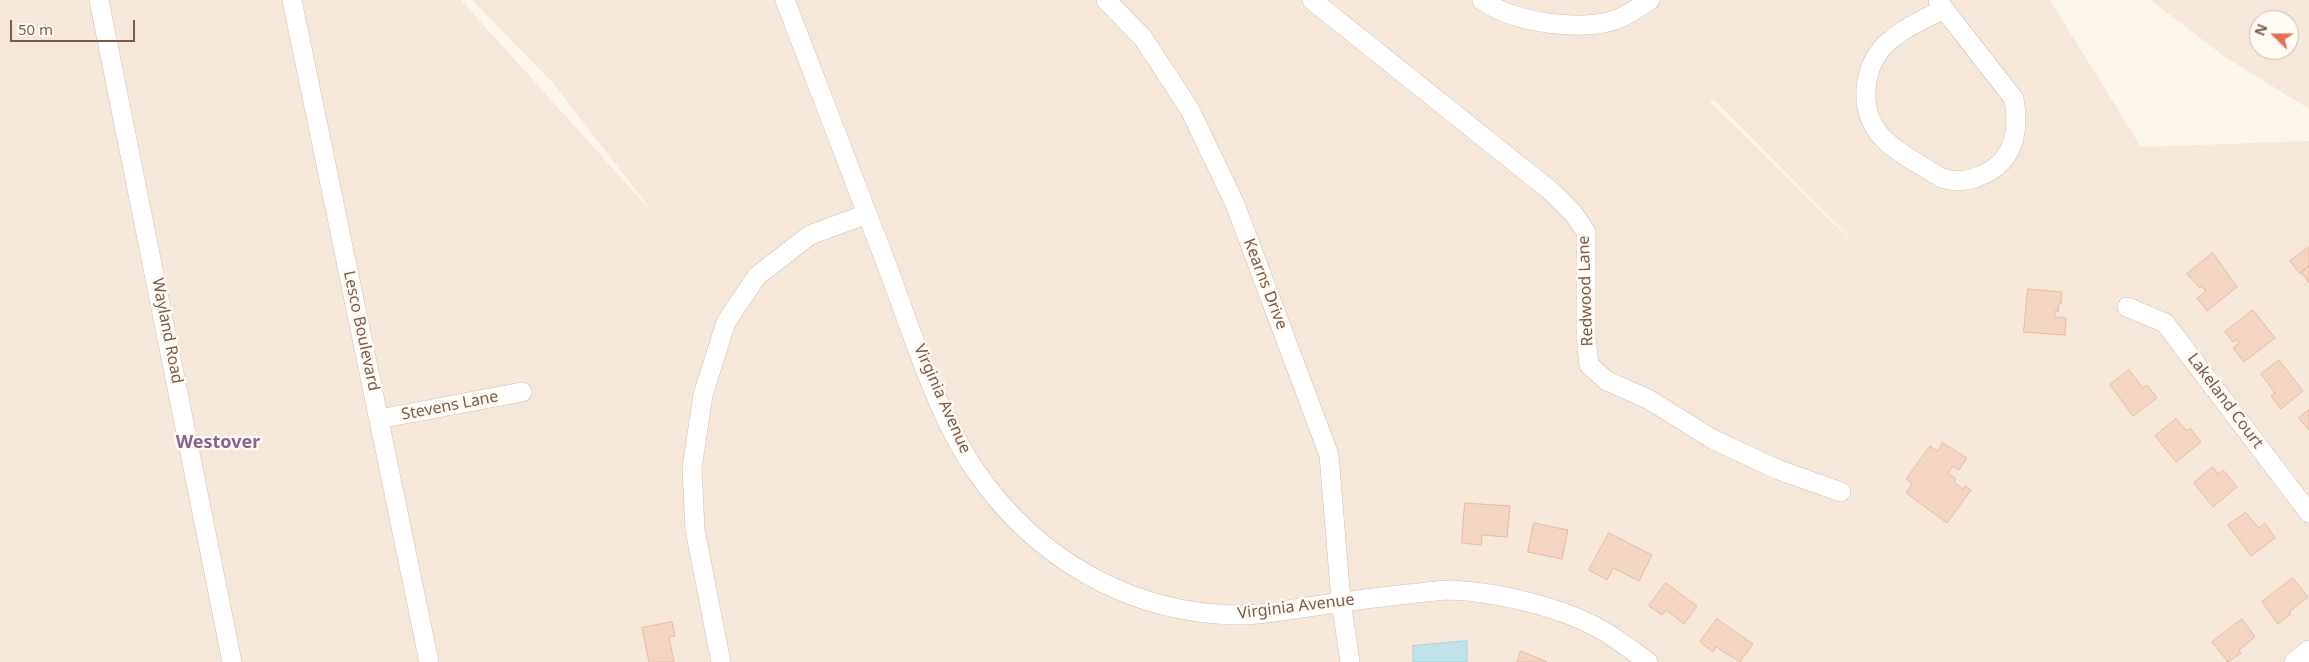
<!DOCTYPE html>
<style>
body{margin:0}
#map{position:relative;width:2309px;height:662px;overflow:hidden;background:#fdf6ec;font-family:"Noto Sans",sans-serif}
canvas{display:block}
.north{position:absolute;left:2249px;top:10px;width:50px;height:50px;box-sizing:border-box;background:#fffaf3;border:1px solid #cabbb1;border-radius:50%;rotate:292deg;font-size:14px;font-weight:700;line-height:20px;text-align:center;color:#7a5c4d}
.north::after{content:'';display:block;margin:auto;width:18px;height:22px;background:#e76f51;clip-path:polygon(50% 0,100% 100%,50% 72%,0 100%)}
.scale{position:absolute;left:10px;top:20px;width:125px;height:22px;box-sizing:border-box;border:2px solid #7a5c4d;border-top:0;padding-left:6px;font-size:15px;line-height:18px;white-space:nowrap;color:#7a5c4d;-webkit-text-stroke:4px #fffaf3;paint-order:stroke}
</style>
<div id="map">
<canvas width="2309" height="662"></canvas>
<div class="north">N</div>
<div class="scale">50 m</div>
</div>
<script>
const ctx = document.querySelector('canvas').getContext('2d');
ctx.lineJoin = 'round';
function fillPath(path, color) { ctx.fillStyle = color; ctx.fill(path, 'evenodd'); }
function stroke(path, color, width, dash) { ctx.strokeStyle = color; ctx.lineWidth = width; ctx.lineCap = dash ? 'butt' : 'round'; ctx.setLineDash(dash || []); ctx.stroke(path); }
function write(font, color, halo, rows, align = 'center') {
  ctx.font = font + ' "Noto Sans",sans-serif'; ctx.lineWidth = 5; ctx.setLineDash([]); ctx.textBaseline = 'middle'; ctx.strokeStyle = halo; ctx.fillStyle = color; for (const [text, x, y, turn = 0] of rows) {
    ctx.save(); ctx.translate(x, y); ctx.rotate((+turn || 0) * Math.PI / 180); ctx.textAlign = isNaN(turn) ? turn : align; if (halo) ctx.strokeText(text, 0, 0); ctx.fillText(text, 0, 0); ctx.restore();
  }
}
fillPath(new Path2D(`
 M0,0H461L654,214L553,83L472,0H2050L2141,147L2309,141V662H0ZM1714,100L1848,236V237L1710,102Z
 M2150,0H2309V109L2225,57ZM2259,20H2289V50H2259Z`), '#f5e8da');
const water = new Path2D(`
 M1467,641V662H1413V646Z`);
fillPath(water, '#bfe3e8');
stroke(water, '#a5d3da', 1);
const building = new Path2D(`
 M2309,247V266L2300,274L2290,261Z
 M2213,253L2237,287L2207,311L2197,298L2206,291L2202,286L2200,288L2187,274Z
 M2309,266V283L2301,272Z
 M2028,289L2062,292L2061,304L2059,303L2058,312L2055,311V317L2066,318L2065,335L2024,332Z
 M2253,310L2275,338L2244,362L2233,348L2239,343L2236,339L2233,342L2225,332Z
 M2279,360L2303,391L2281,409L2271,396L2275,393L2261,374Z
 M2129,370L2143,388L2147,385L2157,398L2133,416L2110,385Z
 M2309,410V430L2299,418Z
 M2176,419L2187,431L2190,428L2201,442L2176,462L2155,436Z
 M1943,443L1967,458L1959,470L1953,466L1948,473L1956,479L1954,482L1963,489L1965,486L1971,490L1947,523L1906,493L1912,484L1906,479L1930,446L1937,451Z
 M2213,467L2218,474L2223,470L2237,487L2213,507L2194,483Z
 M1465,503L1510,506L1507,537L1482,535L1481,545L1462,543Z
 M2246,513L2259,528L2265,523L2275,538L2251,556L2228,525Z
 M1534,523L1568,530L1562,559L1528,552Z
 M1609,533L1652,555L1639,581L1613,568L1607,580L1589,570Z
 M2293,578L2308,597L2289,612L2291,614L2278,624L2262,602Z
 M1666,583L1697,606L1684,624L1666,610L1662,615L1649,606Z
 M1717,619L1753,644L1740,662L1716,647L1713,652L1700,642Z
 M2242,619L2255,637L2239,650L2241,653L2228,662L2212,642Z
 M672,622L675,636L669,637L674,662H649L642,628Z
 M1521,651L1547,662H1517Z`);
fillPath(building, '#f3d5c3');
stroke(building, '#e6bba3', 1);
const minor = new Path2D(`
 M99,0L232,662
 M292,0L429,662
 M785,0C818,88 853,175 886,263C911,329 936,413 975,470C1036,559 1130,614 1239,615C1262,615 1286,610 1308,607C1341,602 1374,598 1407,594C1422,593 1437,590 1451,590C1499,592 1566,608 1607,633C1621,642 1635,652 1648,662
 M1106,0L1143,38L1190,110L1235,204L1329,455L1341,601L1350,662
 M1312,0L1552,192L1573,213L1586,232V336L1589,365L1607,381L1648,399L1714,440L1779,470L1841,492
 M1482,0C1513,23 1585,33 1620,18C1631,13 1641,6 1650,0
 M1938,0L1944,9L2014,99C2020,132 2013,164 1979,176C1968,181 1956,182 1945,179C1937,177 1929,170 1922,166C1908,158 1893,149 1882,137C1858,112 1862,67 1886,44C1903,28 1924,19 1944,9
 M2127,307L2165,323L2309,513
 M379,419L522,392
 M721,662L695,530L692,468L703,395L726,322L757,276L810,235L867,214
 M2294,662L2309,650`);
stroke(minor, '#d1beb0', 20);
stroke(minor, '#fff', 19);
write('16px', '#7a5c4d', '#fffaf3', [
 ["Kearns Drive",1265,284,69],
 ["Redwood Lane",1586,291,-92],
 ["Wayland Road",167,331,79],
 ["Lesco Boulevard",361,331,78],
 ["Virginia Avenue",942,399,66],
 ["Lakeland Court",2225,401,53],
 ["Stevens Lane",450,406,-11],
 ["Virginia Avenue",1296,607,-7]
]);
write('bold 18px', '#846695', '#fffaf3', [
 ["Westover",218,443]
]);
</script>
